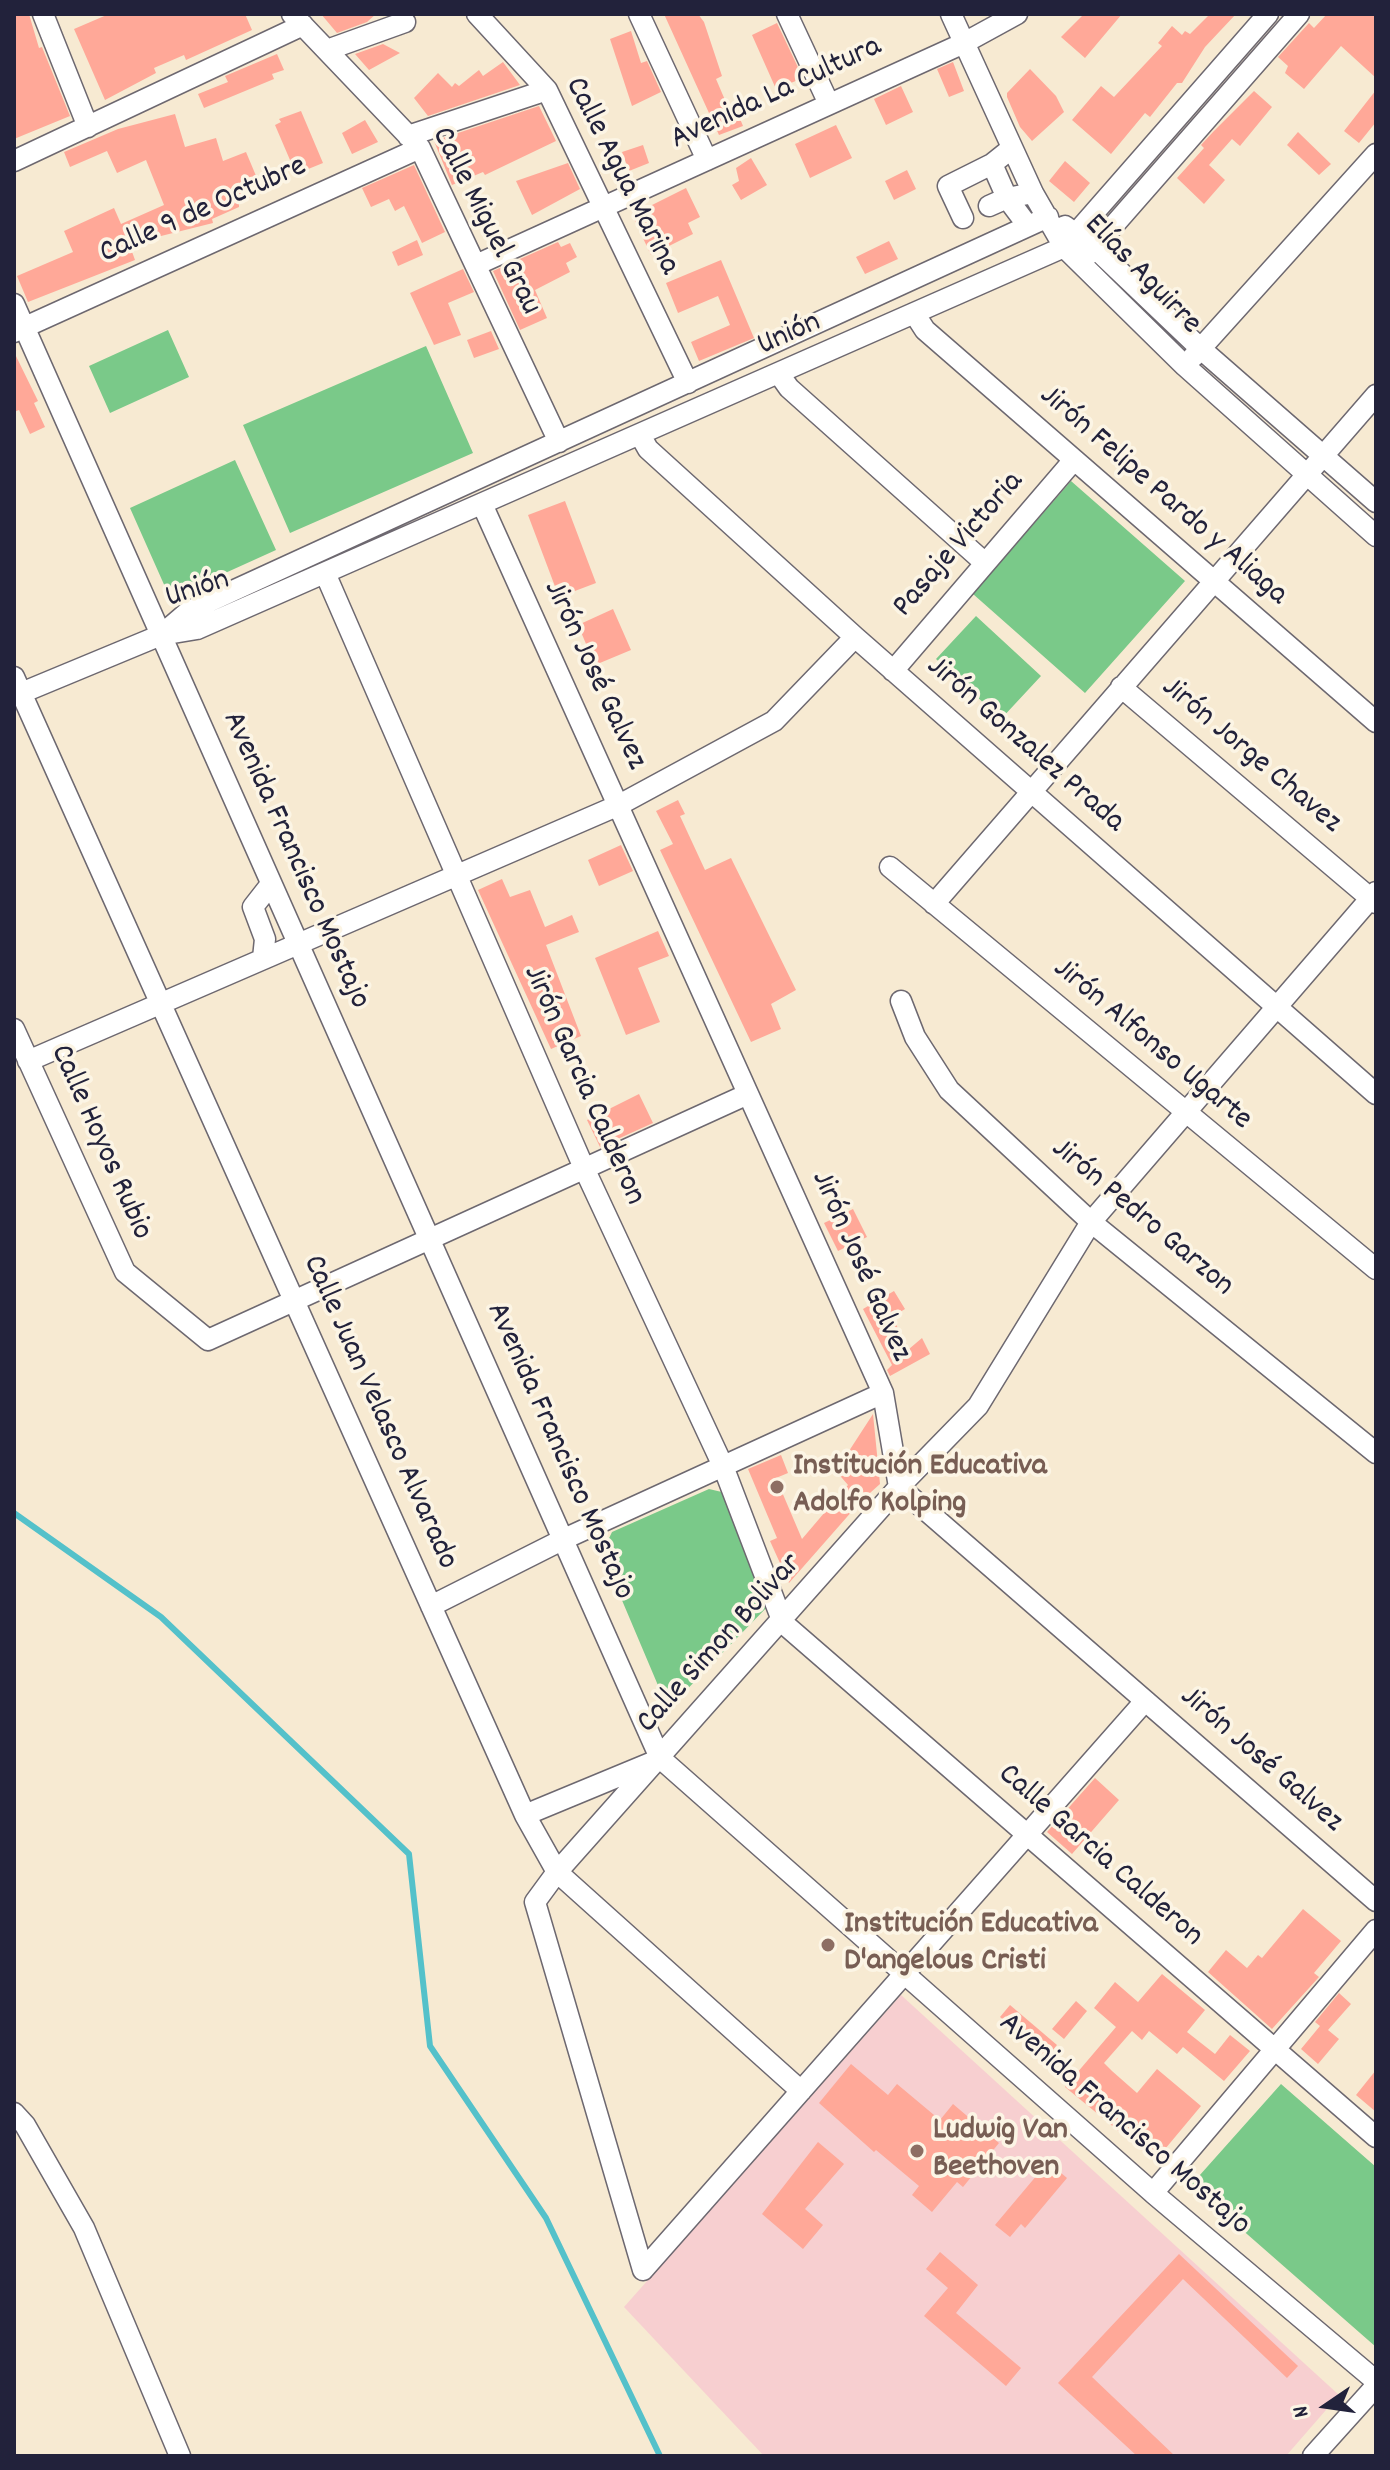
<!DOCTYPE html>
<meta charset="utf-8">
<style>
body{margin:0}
#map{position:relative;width:1390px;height:2470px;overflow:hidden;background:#f7ead2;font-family:Dekko,sans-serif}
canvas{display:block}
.frame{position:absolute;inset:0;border:16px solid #22223b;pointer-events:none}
.north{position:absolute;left:1286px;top:2366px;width:80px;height:80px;-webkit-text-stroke:6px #fcf5e5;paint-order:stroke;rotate:257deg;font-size:22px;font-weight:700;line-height:32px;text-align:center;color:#22223b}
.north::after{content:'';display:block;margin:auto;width:28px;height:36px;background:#22223b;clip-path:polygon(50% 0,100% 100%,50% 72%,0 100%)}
</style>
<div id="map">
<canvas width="1390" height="2470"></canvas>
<div class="frame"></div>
<div class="north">N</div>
</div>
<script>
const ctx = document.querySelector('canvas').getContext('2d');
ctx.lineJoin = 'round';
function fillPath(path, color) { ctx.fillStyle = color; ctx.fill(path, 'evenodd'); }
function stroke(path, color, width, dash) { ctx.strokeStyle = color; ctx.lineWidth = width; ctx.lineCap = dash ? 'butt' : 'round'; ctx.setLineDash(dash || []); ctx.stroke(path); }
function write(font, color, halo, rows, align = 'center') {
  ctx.font = font + ' Dekko,sans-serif'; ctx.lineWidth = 7; ctx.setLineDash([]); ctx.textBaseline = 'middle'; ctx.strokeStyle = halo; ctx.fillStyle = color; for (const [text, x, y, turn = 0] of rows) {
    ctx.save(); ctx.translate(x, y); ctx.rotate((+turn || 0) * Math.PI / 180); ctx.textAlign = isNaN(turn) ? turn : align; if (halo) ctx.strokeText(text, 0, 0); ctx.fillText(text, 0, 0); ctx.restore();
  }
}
fillPath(new Path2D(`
 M901,1995L1339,2395L1286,2456H764L624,2307Z`), '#f7cfd0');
fillPath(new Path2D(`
 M168,330L189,377L110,413L89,366Z
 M426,346L473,453L290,533L243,425Z
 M235,460L276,550L170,598L130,508Z
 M1071,481L1185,581L1085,693L973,594Z
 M976,616L1041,676L1001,719L936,659Z
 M709,1489L726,1493L769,1605L668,1709L602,1553L612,1532Z
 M1281,2084L1376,2167V2347L1191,2185Z`), '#7ac989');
stroke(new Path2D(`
 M14,1513L161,1617L409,1854L430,2046L546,2218L660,2456`), '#54c1ca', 6);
fillPath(new Path2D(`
 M14,14H29L39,48L42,47L70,116L14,139Z
 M109,14H245L252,30L186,60L184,55L154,68L156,73L105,100L74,29Z
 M321,14H376L367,22L337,33Z
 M664,14H698L704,22L722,76L716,79L728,107L734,104L743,126L719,135Z
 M1084,14H1122L1085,58L1061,37Z
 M1210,14H1236L1205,47L1182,83H1177L1150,117L1145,113L1111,154L1072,120L1101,86L1114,97L1162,46L1158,43L1172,26L1182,35L1185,31L1190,34Z
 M1327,14H1376V78L1341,46L1304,89L1285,73L1288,66L1278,57L1309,23L1314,28Z
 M777,23L803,78L776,89L752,35Z
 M631,31L641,63L647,61L661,92L632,106L610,39Z
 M383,44L400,53L369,70L355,54Z
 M277,54L284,70L272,74L274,79L204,108L198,94L228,82L225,76Z
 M503,62L520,85L428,116L414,98L438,73L452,87L455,83L459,86L479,70L483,76Z
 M953,62L964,91L949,97L937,69Z
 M1030,69L1056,96L1064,112L1032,141L1020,127L1007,97V93Z
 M901,86L913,112L886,125L874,99Z
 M1376,90V122L1359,143L1344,131Z
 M1254,91L1272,107L1240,146L1232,139L1209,165L1225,180L1204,204L1177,178L1204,148L1201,145L1213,132Z
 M539,106L556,141L485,175L483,172L452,185L434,141Z
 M301,111L323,163L296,174L275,125L281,122L279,119Z
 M175,114L185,147L216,138L223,161L246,152L262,190L239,204V207L212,219L213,223L161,236L131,249L135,260L28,302L17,276L73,252L64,231L114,208L121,224L164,205L146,160L117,173L107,151L70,167L64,152L118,129Z
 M365,120L378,142L352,154L342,133Z
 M836,125L852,158L810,178L795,144Z
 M1298,132L1331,164L1319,175L1287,145Z
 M643,145L649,163L629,171L622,152Z
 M751,158L767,185L741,200L732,185L739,181L736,168Z
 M1065,161L1090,183L1074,202L1049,181Z
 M568,163L580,189L532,215L516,181Z
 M414,165L445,232L422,243L404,206L395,211L389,199L371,207L362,188Z
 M907,170L916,189L894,200L885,181Z
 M686,188L700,217L688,223L693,234L651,255L632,215Z
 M417,240L423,255L398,266L392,252Z
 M889,241L898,259L865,274L856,257Z
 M558,242L561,247L570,243L577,257L566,263L570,272L535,290L547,318L520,330L493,271Z
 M721,260L754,338L699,361L691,342L730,325L718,296L678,313L666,283Z
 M463,269L474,292L448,303L461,335L434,345L410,293Z
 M491,331L499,349L474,358L467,340Z
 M14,352L38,401L34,403L45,427L30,434L19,410L14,412Z
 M565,501L596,583L559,597L528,515Z
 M613,609L631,650L595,665L578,625Z
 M678,800L685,814L680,816L705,870L731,858L796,990L771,1004L781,1029L751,1042L660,850L673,844L656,811Z
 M621,845L633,871L599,886L588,860Z
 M502,879L510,897L530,890L545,927L572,915L579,932L546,945L581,1036L551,1049L478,890Z
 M658,931L669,956L638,968L660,1022L626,1035L595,958Z
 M639,1094L653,1123L600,1147L587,1120Z
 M853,1209L867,1237L838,1251L824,1223Z
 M894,1291L905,1309L892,1317L909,1349L922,1338L930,1354L890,1376L887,1370L892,1365L863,1309Z
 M873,1414L880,1484L861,1501L789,1583L770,1541L777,1538L748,1469L781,1455L788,1473L776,1478L802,1539L848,1485L836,1471Z
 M1095,1778L1119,1800L1072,1854L1047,1832Z
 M1303,1909L1341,1941L1314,1973L1319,1977L1272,2029L1208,1972L1226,1950L1247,1968L1258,1955L1262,1958Z
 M1162,1974L1205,2010L1187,2032L1215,2054L1230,2035L1250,2051L1224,2081L1183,2047L1177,2054L1149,2031L1142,2040L1132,2031L1104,2063L1112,2071L1137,2093L1157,2069L1201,2106L1155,2161L1065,2087L1116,2027L1094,2008L1115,1982L1138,2002Z
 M1339,1993L1351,2004L1328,2030L1339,2039L1318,2064L1301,2049L1320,2026L1315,2022Z
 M1076,2001L1087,2011L1064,2039L1052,2029Z
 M1010,2005L1057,2045L1047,2057L1000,2017Z
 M851,2064L888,2095L897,2084L940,2120L953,2104L999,2143L963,2187L957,2182L932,2212L912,2195L919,2186L876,2150L874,2152L819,2103Z
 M1376,2070V2112L1356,2095Z
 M818,2142L844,2164L805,2209L823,2225L803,2249L762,2214Z
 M1048,2162L1067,2178L1025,2228L1021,2224L1010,2237L995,2225Z
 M940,2252L978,2285L956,2313L1021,2368L1006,2386L924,2316L948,2288L926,2269Z
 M1179,2254L1298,2366L1287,2378L1183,2279L1092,2377L1175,2456H1137L1058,2383Z`), '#ffa898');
const minor = new Path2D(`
 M43,14L88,127
 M292,14L420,148L559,442
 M477,14L547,90L688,383
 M639,14L707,160
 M787,14L829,104
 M951,14L1033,193L1064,247L1185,366L1376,536
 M327,50L405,22
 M408,136L547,90
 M1012,148L992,164L1007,198L1033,193
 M14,161L303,25
 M989,206L1007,198L1028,226
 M963,218L948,186L992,164
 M1065,226L1094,247L1201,349L1376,502
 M1086,257L1299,14
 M476,265L964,43L1017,14
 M14,304L660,1758L1153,2193L1376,2381
 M914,313L925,330L1376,722
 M14,332L420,148
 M1193,357L1376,154
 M779,374L789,388L985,563
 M640,435L648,449L855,637L1376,1094
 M482,504L883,1393L899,1487L1376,1901
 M325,573L584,1168L723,1466L783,1623L1376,2137
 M161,635L189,611L1048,217
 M893,671L1073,461
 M14,677L525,1815L557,1872L801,2091
 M1121,687L1376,903
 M14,696L161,635L197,629L1064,247L1268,14
 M890,867L1376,1269
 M934,904L1376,395
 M263,958L265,939L253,907L271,884
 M901,1001L915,1037L949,1090L1091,1222L1376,1453
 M14,1029L125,1272L208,1340L748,1094
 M28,1061L619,805L774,721L855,637
 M431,1606L564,1539L883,1393
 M525,1815L653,1762
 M14,2113L25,2125L84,2228L180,2456
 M1153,2193L1376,1930
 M643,2270L535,1902L557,1872L899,1487L978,1406L1091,1222L1376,892
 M643,2270L1145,1701
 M1313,2456L1376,2386`);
stroke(minor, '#6d6870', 23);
stroke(minor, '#fff', 20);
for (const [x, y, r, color] of [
 [777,1487,8,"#8d6e63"],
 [828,1945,8,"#8d6e63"],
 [917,2151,8,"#8d6e63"]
]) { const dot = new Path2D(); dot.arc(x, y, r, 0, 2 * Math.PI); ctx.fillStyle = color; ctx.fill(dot); stroke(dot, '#fcf5e5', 3); }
write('32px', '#22223b', '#fcf5e5', [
 ["Avenida La Cultura",777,95,-25],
 ["Calle Agua Marina",620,177,63],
 ["Calle 9 de Octubre",204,212,-24],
 ["Calle Miguel Grau",484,222,63],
 ["Elías Aguirre",1141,276,46],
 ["Unión",790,336,-24],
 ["Jirón Felipe Pardo y Aliaga",1162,497,41],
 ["Pasaje Victoria",960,546,-49],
 ["Unión",198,591,-18],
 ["Jirón José Galvez",593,676,65],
 ["Jirón Gonzalez Prada",1024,746,41],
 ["Jirón Jorge Chavez",1250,757,40],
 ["Avenida Francisco Mostajo",294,861,66],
 ["Jirón Alfonso Ugarte",1151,1046,40],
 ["Jirón Garcia Calderon",582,1086,66],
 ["Calle Hoyos Rubio",99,1143,66],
 ["Jirón Pedro Garzon",1141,1219,40],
 ["Jirón José Galvez",859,1267,66],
 ["Calle Juan Velasco Alvarado",378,1413,66],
 ["Avenida Francisco Mostajo",558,1452,66],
 ["Calle Simon Bolivar",721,1645,-48],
 ["Jirón José Galvez",1260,1761,41],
 ["Calle Garcia Calderon",1099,1857,41],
 ["Avenida Francisco Mostajo",1123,2126,41]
]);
write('bold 32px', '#785e54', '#fcf5e5', [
 ["Institución Educativa",793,1469],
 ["Adolfo Kolping",793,1506],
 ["Institución Educativa",844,1927],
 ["D'angelous Cristi",844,1964],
 ["Ludwig Van",933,2133],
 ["Beethoven",933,2170]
], 'left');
</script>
